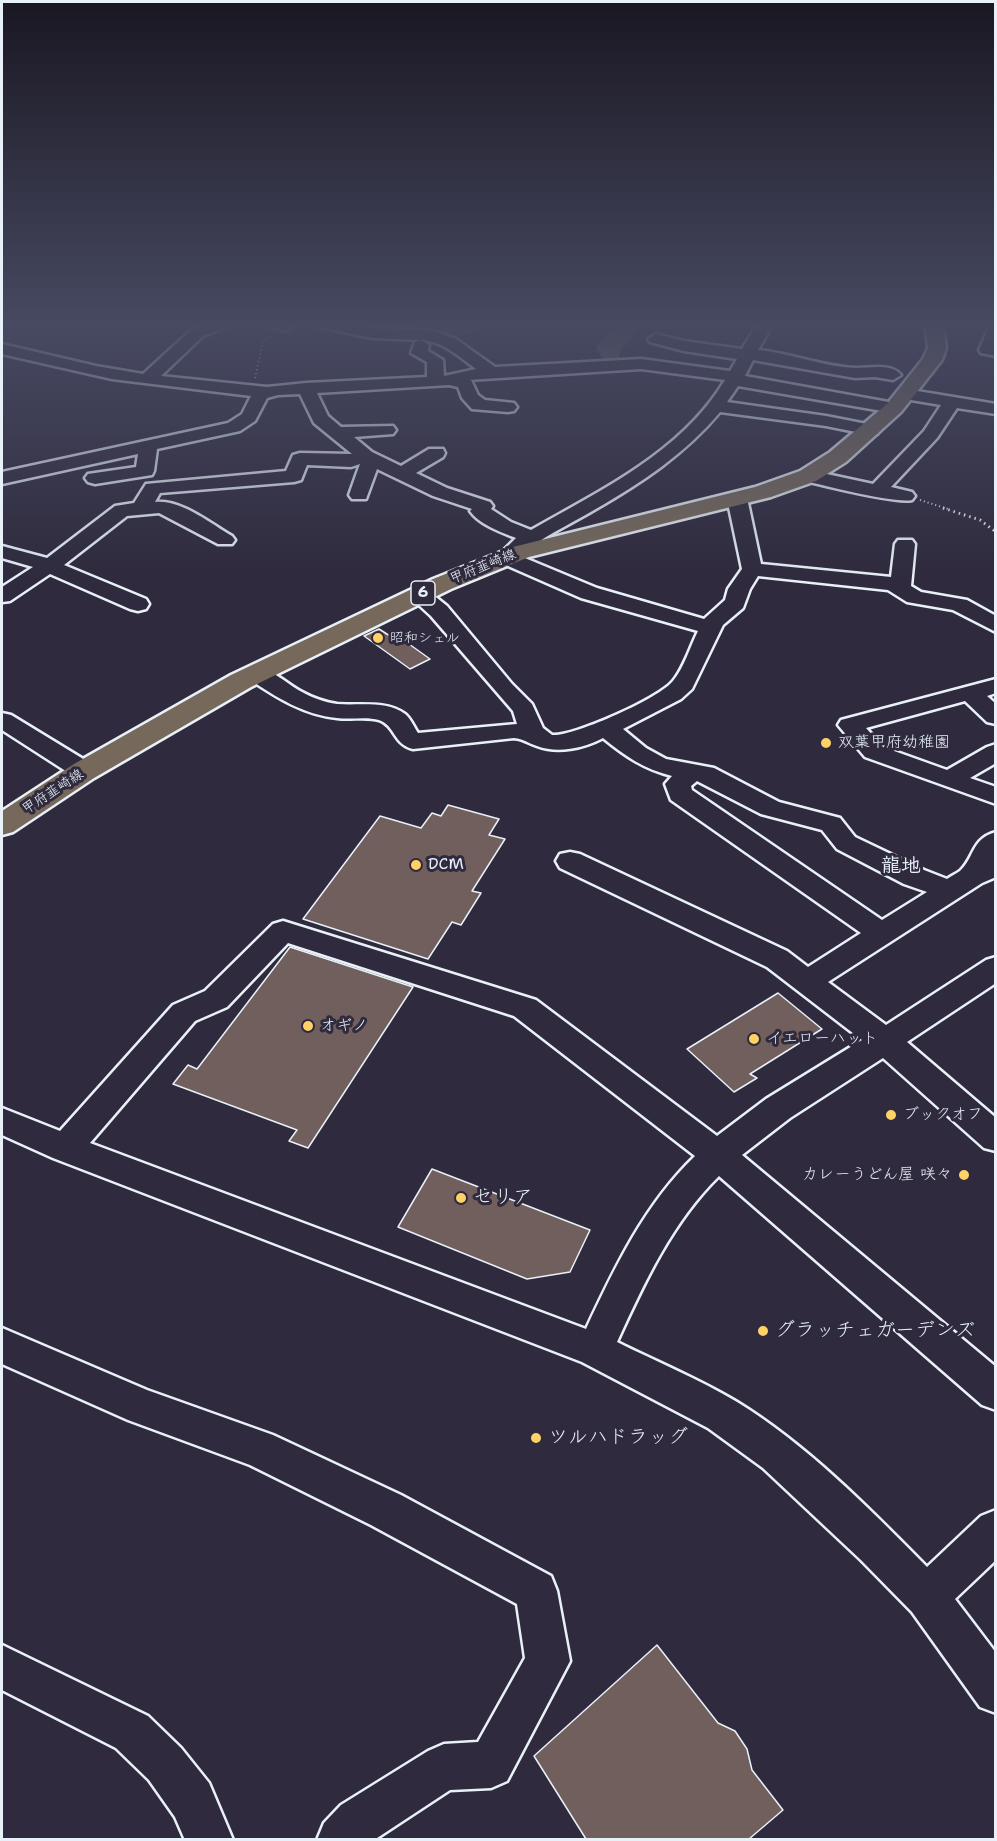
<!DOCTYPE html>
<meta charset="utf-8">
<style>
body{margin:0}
#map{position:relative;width:997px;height:1841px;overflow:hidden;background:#2f2a3d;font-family:"Shantell Sans",sans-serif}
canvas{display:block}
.frame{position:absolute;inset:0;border:3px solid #e8f1f8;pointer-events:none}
</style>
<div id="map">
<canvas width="997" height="1841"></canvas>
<div class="frame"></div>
</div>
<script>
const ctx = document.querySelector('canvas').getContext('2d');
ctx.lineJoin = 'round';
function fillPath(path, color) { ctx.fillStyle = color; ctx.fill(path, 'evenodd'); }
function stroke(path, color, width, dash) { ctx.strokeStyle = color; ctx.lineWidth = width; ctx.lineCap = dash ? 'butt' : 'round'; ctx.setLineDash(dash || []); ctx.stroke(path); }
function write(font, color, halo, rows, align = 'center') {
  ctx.font = font + ' "Shantell Sans","Klee One",sans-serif'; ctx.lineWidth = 6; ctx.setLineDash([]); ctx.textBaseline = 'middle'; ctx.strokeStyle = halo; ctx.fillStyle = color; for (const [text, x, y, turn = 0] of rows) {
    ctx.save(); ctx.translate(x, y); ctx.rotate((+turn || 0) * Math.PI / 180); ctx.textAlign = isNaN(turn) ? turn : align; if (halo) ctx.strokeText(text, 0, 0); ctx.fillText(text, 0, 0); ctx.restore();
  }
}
fillPath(new Path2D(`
 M363,324H508L485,326L459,337L370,329L360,326Z
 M622,324H643L622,348L617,362C605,363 602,358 596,348L607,334Z`), '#5a706a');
const building = new Path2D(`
 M379,629L390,636L395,634L430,659L410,669L364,636Z
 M448,805L499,819L489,835L505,839L472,891L481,893L461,925L452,922L428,959L303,919L380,816L421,828L432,813L441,816Z
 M290,947L413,987L308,1148L289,1141L297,1130L173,1084L188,1065L197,1069Z
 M778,993L822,1029L750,1074L757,1078L734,1092L687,1049Z
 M432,1169L590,1230L570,1272L527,1279L398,1227Z
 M657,1645L718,1723L735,1731L747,1749L752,1770L783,1810L749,1839H586L534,1756Z`);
fillPath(building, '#715f5e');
stroke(building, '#e8f1f8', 1.5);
const minor = new Path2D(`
 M206,324H228L226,327L203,336L161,376L267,387L306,383L427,377V362L411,353L415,342L421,340L372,338L319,327L317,324H350L372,328L434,331L456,339L495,367L641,359L730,371L737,359L684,351L650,342L648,339L656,334L684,341L742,349L757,324H773L758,350C791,353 823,367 856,368C869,368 892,363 901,375L893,380L875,377L855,378L753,360L745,376L894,403L900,404L903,408L900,412L894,413L738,386L727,402L826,416L877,426L880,430L877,434L871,435L826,426L720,412C685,454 641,483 594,510C569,525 541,537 520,556L597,588L704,619L725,600L728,589L742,569L727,498L730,494H744L747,498L761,564L891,577L895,544L898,540H912L915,544L911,586L921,592L967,600L996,616V632L953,610L907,602L888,590L758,576L750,589L743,608L723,625L692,689L681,699L623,729L646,748L666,759L714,768L779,802L840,818L855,837L924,870L947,879C951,876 956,874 960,871C975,857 971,839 996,832V877L982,883L828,982L886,1025L986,960L996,957V983L907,1042L996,1118V1151L984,1148L883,1058L790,1118L742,1155L996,1367V1410L982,1405L719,1176C672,1222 644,1283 617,1342C657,1362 699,1379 737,1402C807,1445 870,1509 927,1567L981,1516L996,1510V1560L955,1599L996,1653V1713L980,1707L912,1612L861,1560L763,1468L708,1428L582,1362L53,1158L2,1135V1108L60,1131L173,1005L205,991L273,924L283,921L536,1000L717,1136L766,1099L862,1040L767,967L560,868L556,861L560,854L570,852L580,854L787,951L808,967L861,933L671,800L665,784L672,776C644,769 625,756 603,738C584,748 558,754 537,746C528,743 524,739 514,738L413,749C393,744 396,726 379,720C366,716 351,720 337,718C304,715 276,697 249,679L245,674L249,669C268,664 285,683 302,692C313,698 324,702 337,704C358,706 386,700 405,714C411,719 414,727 418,733L517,724L513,711L431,616L408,595L411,590L419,589L427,590L447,606L512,684L532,704L543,728L552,735C573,737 660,698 673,681C684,668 690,647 698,631L581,598L499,562L496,558L516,538C501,532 480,525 470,511L472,509L433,496L377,469L366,499H352L349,495L360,464L351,467L307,465L301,480L294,482L160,493L155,502C181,499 211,524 232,536L235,540L232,544H218L159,513L127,516L64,565L146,599L149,604L146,609L138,611L130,609L50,574L10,601L2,602V587L33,567L2,558V546L47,558L115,506L134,503L146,484L286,471L293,455L300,453L352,454L314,423L300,394L278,395L267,398L255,421L240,431L157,449L154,471L152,475L95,484L88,482L85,478L88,474L136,467L138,454L2,484V472L228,423L242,414L251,396L112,379L2,354V344L96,366L143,374L191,330ZM421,340C443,341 458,356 476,369L444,376L443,360L428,351L429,345ZM641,369L725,380C682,452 601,490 531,530L511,522L491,509L493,506L490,502L447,488L416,473L443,457L445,453L443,449H429L401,466L372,452L354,437L393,434L396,430L393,426L341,427L328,416L317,393L449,385L458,387L462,398L472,409L508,412L514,411L517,407L514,403L485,400L478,395L471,380H468ZM697,781L761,814L822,830L837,849L904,884L927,892L882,920L692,790L691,786ZM288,943L514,1016L695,1156C645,1204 615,1267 586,1329L90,1143L195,1021L227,1007Z
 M270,324H293L294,326L286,331L272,327Z
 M996,324V356L981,353L979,350L990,325Z
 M905,389L996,404V414L957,408L937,438L891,487L912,492L915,496L912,500C896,504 822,485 801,480L799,476L801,472L808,470L873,484L924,431L941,405L899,398L896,394L899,390Z
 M996,679V693L987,696L996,704V724L987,722L965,701L866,728L883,747L947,770L987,747L996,744V763L970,778L996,787V804L865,757L838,725L841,720Z
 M2,713L11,715L93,765L97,771L93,777L84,779L75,777L2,730Z
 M2,1328L147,1390L273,1435L401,1495L551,1576L557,1591L570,1661L507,1781L491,1788L450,1790L374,1840H317L324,1823L341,1805L428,1751L444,1744L478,1742L525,1658L517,1604L371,1525L250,1465L128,1420L2,1364Z
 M2,1645L148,1716L181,1748L209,1783L233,1840H185L175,1817L149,1780L116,1748L2,1690Z`);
const major = new Path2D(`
 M925,324H943L946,348L942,360L901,412L846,462L816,481L771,497L529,557L451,589L251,687L94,778L13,832L2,835V811L74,764L231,675L433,579L513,547L755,487L800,471L830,452L887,404L923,359L928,348Z`);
stroke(minor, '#e8f1f8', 5);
stroke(major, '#e8f1f8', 5);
stroke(new Path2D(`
 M255,378L263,342L271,336
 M920,500L948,509`), '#e8f1f8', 2, [1, 3]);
stroke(new Path2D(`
 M943,508L980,520L996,532`), '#e8f1f8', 3, [1.5, 4]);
fillPath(minor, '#2f2a3d');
fillPath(major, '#76695c');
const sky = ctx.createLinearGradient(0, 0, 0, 582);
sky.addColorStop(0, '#1a1722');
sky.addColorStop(0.56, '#474a62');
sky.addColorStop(1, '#474a6200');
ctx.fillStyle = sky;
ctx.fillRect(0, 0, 997, 582);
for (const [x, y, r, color] of [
 [378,638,6,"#ffd166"],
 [826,743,6,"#ffd166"],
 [416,865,6,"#ffd166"],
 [308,1026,6,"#ffd166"],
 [754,1039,6,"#ffd166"],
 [891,1115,6,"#ffd166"],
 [964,1175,6,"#ffd166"],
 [461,1198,6,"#ffd166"],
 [763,1331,6,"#ffd166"],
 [536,1438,6,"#ffd166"]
]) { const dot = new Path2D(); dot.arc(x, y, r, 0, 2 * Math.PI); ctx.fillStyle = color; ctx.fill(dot); stroke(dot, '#2f2a3d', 2); }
write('14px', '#e8f1f8', '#2f2a3d', [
 ["甲府韮崎線",483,567,-22],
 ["甲府韮崎線",53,792,-33]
]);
write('14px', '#e8f1f8', '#2f2a3d', [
 ["昭和シェル",390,638]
], 'left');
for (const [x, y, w] of [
 [423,593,24]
]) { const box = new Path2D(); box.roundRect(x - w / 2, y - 12, w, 24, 4.5); ctx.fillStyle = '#2f2a3d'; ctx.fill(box); stroke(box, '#e8f1f8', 1.5); }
write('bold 15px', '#e8f1f8', null, [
 ["6",423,593]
]);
write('16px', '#e8f1f8', '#2f2a3d', [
 ["双葉甲府幼稚園",838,743],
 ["DCM",428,865],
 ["オギノ",320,1026],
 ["イエローハット",766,1039],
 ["ブックオフ",903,1115],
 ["カレーうどん屋 咲々",952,1175,"right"]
], 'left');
write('bold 20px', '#e8f1f8', '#2f2a3d', [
 ["龍地",901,867]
]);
write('20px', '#e8f1f8', '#2f2a3d', [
 ["セリア",473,1198],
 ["グラッチェガーデンズ",775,1331],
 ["ツルハドラッグ",548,1438]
], 'left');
</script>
